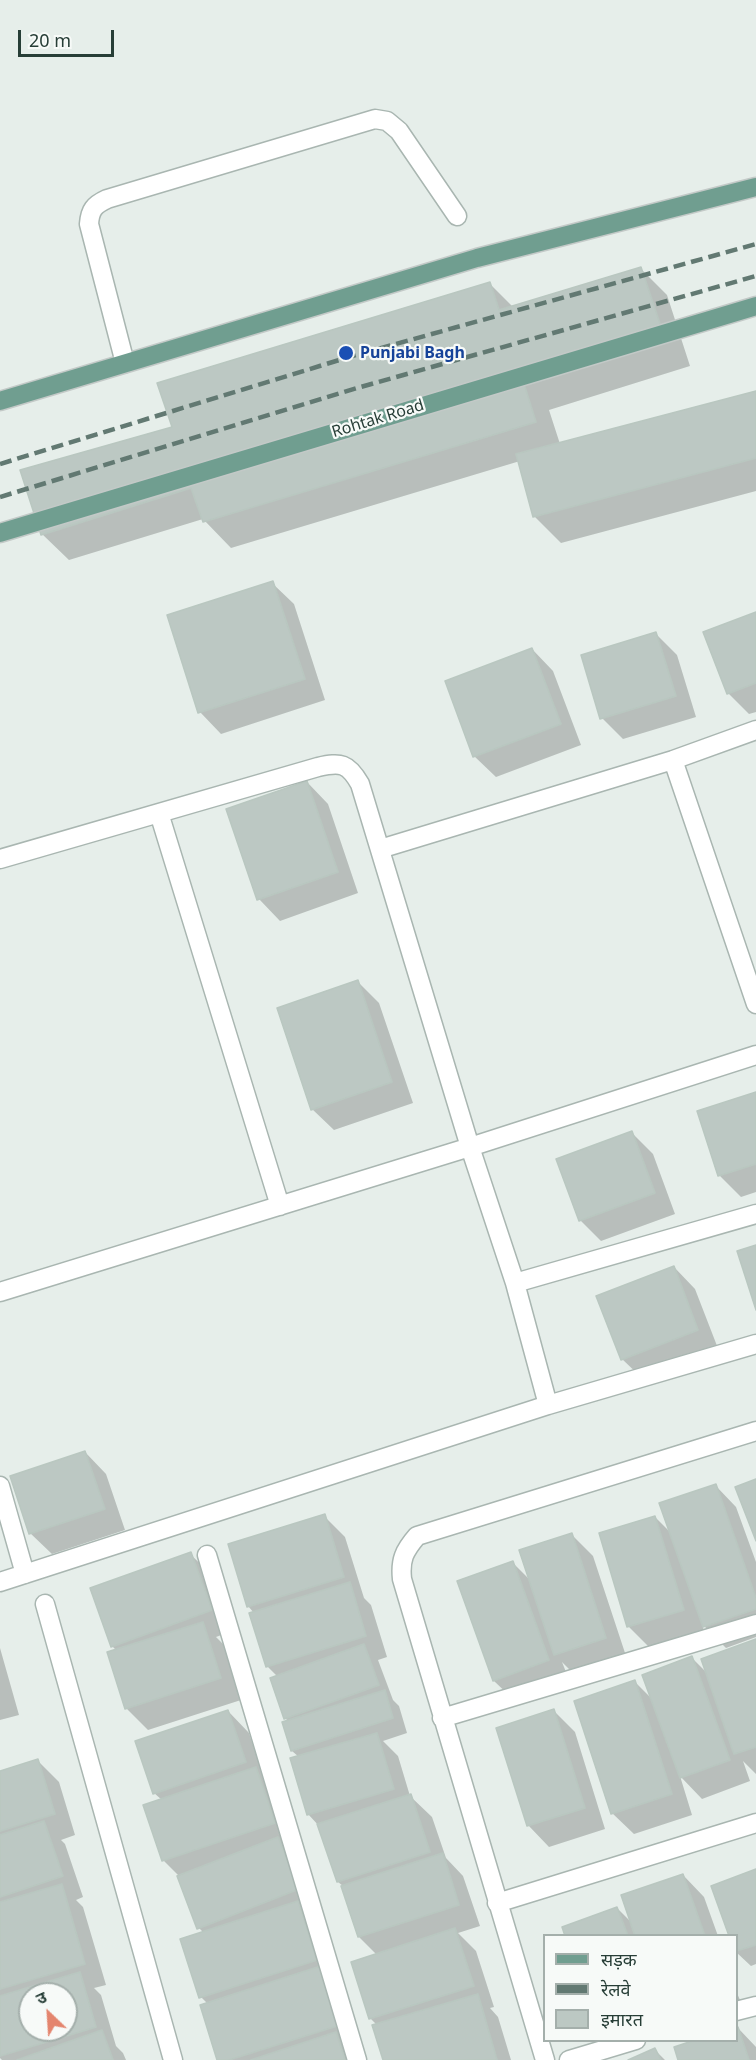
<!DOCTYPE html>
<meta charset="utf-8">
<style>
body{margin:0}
#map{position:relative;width:756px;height:2060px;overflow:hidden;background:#e6eeea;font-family:"Noto Sans","Noto Sans Devanagari",sans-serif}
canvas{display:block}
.legend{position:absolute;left:543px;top:1934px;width:195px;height:108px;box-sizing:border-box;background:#f7faf8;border:2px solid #a4afab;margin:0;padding:8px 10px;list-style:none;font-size:18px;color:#273e37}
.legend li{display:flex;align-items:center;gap:12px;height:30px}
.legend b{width:30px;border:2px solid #a4afab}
.north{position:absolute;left:18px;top:1982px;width:60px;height:60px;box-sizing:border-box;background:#f7faf8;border:2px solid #a4afab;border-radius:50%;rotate:335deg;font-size:16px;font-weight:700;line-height:24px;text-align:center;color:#273e37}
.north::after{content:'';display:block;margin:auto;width:21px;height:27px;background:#e4856e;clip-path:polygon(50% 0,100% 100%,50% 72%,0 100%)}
.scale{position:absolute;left:18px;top:30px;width:96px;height:27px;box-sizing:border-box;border:3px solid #273e37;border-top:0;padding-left:8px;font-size:18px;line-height:21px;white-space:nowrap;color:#273e37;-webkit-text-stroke:4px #f7faf8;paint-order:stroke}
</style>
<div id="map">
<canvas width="756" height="2060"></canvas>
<ul class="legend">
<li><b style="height:8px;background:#709e90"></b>सड़क</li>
<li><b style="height:8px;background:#627972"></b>रेलवे</li>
<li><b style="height:16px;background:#bcc8c3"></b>इमारत</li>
</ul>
<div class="north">उ</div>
<div class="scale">20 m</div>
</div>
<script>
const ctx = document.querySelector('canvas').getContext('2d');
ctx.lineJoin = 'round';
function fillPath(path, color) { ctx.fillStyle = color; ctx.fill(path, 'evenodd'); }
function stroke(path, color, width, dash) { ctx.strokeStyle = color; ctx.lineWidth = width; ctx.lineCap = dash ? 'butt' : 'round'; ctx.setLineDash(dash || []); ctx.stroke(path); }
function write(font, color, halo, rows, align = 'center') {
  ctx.font = font + ' "Noto Sans",sans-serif'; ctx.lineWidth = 4.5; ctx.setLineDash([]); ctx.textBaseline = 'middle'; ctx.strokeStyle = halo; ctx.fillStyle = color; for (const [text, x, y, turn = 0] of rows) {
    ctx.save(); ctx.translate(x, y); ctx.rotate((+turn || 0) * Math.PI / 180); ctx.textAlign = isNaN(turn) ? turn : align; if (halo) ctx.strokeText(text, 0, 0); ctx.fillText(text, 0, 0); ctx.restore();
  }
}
fillPath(new Path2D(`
 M640,268L667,295L690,366L549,410L560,444L756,393V491L561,543L534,516L520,461L231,548L203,519L69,560L42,534L174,428L490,284L513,307Z
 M272,583L294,604L325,700L221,734L200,712Z
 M756,613V712L749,714L728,693Z
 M655,633L677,655L696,717L623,739L602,718Z
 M532,649L553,671L581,745L496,777L474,756Z
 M307,782L328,804L358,893L280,921L259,899L228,810Z
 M358,982L379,1003L413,1103L334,1130L312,1109Z
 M756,1093V1192L741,1197L719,1175Z
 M632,1133L653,1154L675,1214L601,1241L580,1220Z
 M674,1267L695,1289L719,1351L644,1380L622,1359Z
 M85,1452L106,1474L125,1530L52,1554L30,1533Z
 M715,1485L736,1507L756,1562V1637L726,1648L702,1624L704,1631L650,1648L628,1626L655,1517L672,1534Z
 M324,1516L345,1537L364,1598L371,1605L387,1657L378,1660L393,1700L399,1706L407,1733L383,1741L398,1756L410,1796L432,1817L446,1858L463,1876L480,1926L458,1933L476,1951L494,2007L490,2008L498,2017L511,2060H384L377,2025L370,2018L377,1955L359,1937L343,1886L338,1882L319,1826L308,1814L299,1757L292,1751L284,1723L289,1722L285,1718L278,1677L267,1666L254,1613L248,1606Z
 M572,1535L593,1556L627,1659L576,1676L562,1662L570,1682L516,1702L494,1681L459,1582L512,1562L531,1581Z
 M190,1554L212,1575L232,1631L216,1637L224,1645L241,1700L148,1730L127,1709L109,1653L117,1651L112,1646Z
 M756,1641V1774L743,1761L750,1781L702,1799L680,1776L692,1815L634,1834L612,1813L635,1682L652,1699L692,1658L708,1674Z
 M0,1648L19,1715L0,1720Z
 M228,1711L249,1733L358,2060H219L208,2004L201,1997L204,1933L199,1928L179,1876L163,1860L162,1800L154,1793Z
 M554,1711L575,1732L605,1829L549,1847L528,1825Z
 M38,1761L59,1782L75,1835L61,1840L65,1844L83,1897L76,1900L83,1907L106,1985L94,1988L101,1995L116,2046L123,2053L126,2060H2L0,2058V1773ZM30,1994H66V2030H30Z
 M756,1871V1964L751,1966L736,1952V1936Z
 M683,1875L704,1897L718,1936H567L617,1908L633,1924Z
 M736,1991L740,2000L736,2001Z
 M738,2028L756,2047V2060H680L736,2040Z
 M655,2050L665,2060H631Z`), '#0003');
const building = new Path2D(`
 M641,267L665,339L524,384L536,422L203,522L191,488L41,535L20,470L172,427L157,383L490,282L499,310Z
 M756,391V458L533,517L516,454Z
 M273,581L305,679L198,713L167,615Z
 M756,612V683L727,694L703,632Z
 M656,632L676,696L600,719L581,655Z
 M532,648L561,724L473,757L445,681Z
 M307,781L338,872L257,900L226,809Z
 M358,980L392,1082L311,1110L277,1008Z
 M756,1092V1164L718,1176L697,1111Z
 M632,1131L655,1193L579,1221L556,1159Z
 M756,1245V1310L737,1251Z
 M674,1266L698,1330L621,1360L596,1296Z
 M85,1451L105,1509L29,1534L10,1476Z
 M756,1479V1541L735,1487Z
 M716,1484L756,1598V1609L703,1627L659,1503Z
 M325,1514L344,1577L247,1607L228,1544Z
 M655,1516L684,1610L627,1627L599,1533Z
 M572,1533L606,1638L554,1655L519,1550Z
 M191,1552L212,1610L111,1647L90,1588Z
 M513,1561L549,1660L493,1681L457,1581Z
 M350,1582L366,1636L266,1667L249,1613Z
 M203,1622L221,1678L125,1709L107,1652Z
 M756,1639V1747L734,1754L701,1659Z
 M364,1644L379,1685L284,1719L270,1678Z
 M692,1656L730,1760L680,1778L642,1675Z
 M635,1680L672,1794L611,1814L574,1701Z
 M385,1690L393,1718L291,1751L282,1722Z
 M554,1709L585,1808L527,1826L496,1728Z
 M228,1710L246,1762L153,1794L135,1741Z
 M377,1733L394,1789L307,1815L290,1758Z
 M38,1759L55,1814L0,1831V1771Z
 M256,1767L275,1823L162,1861L143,1805Z
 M411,1794L430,1852L337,1882L317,1824Z
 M44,1821L63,1876L0,1897V1835Z
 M278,1837L299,1889L197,1929L177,1876Z
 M443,1853L459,1905L358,1937L341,1886Z
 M756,1869V1945L736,1951V1936H729L711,1886Z
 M683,1874L705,1936H635L621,1895Z
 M62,1884L85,1964L0,1989V1902Z
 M298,1901L317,1960L199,1998L180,1939Z
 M617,1907L628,1936H565L562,1927Z
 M455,1928L474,1986L369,2019L351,1962Z
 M321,1966L340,2025L229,2060H217L200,2005Z
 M80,1972L96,2027L0,2056V1996ZM30,1994H66V2030H30Z
 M478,1994L497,2060H383L372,2025Z
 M736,2027H738L749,2060H678L674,2047L695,2040H736Z
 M102,2030L113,2060H17Z
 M336,2032L345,2060H251Z
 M655,2048L661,2060H628Z`);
fillPath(building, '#bcc8c3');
stroke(building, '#b9c7c0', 1.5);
const minor = new Path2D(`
 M125,363L89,224C90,210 94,205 107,199L375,119L387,121L399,131L457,216
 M673,760L756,1004
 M159,813L280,1206
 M380,849L673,760L756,730
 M0,859L318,767C341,762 348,763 360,784L470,1147L515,1283L548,1405L0,1582
 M515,1283L756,1214
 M0,1292L470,1147L756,1055
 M548,1405L756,1344
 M0,1486L25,1574
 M207,1555L357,2060
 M45,1604L173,2060
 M442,1718L756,1624
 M497,1903L756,1823
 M736,2011L756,2006
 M545,2060L402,1579C400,1560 404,1551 417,1536L756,1431
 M569,2060L636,2040`);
const major = new Path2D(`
 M0,401L477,258L756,187
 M0,533L756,306`);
stroke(minor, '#a9b6b1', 21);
stroke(major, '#c3c9c7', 21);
stroke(minor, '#fff', 18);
stroke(major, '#709e90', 18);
stroke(new Path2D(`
 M0,464L349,357L756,244
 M0,497L357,388L756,276`), '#627972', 4.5, [12, 6]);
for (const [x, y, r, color] of [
 [346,353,8,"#1a4fb4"]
]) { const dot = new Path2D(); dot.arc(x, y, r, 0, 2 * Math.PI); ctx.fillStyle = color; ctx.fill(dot); stroke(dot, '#f7faf8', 2); }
write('bold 16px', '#164399', '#f7faf8', [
 ["Punjabi Bagh",360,353]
], 'left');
write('16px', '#273e37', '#f7faf8', [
 ["Rohtak Road",378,419,-17]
]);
</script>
